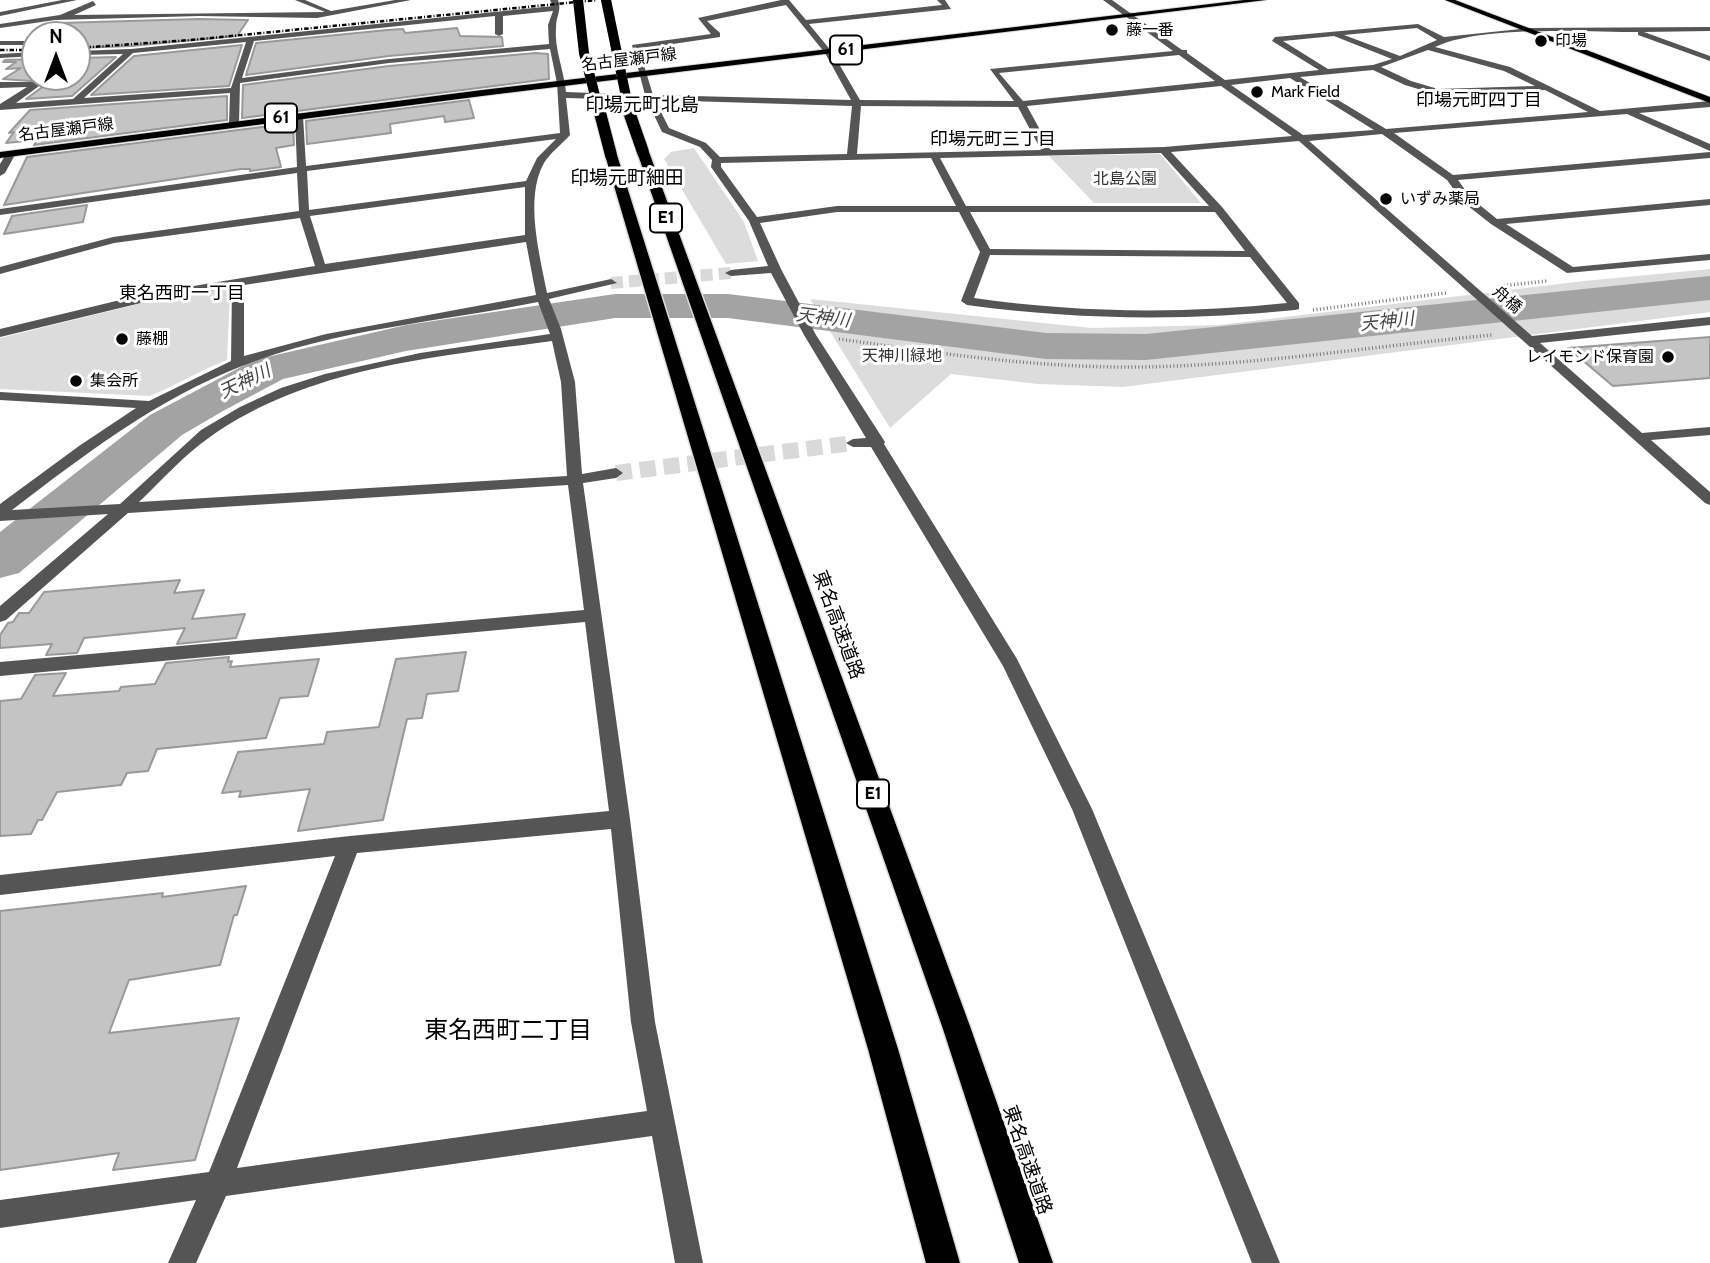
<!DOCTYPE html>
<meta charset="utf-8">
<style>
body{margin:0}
#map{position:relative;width:1710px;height:1263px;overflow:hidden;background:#fff;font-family:Cabin,sans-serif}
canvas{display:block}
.north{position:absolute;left:21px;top:21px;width:70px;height:70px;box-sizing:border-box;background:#fff;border:2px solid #999;border-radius:50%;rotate:0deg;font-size:19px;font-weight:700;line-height:28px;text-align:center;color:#000}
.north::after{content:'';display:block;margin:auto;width:24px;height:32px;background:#000;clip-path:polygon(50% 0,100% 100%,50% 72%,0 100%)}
</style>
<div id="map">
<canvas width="1710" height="1263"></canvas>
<div class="north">N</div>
</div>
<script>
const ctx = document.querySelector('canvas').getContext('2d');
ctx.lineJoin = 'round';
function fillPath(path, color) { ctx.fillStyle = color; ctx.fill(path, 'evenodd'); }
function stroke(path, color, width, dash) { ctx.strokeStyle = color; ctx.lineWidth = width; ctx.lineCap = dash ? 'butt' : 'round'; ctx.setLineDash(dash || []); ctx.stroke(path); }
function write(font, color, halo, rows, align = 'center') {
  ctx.font = font + ' Cabin,"Noto Sans JP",sans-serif'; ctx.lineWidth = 6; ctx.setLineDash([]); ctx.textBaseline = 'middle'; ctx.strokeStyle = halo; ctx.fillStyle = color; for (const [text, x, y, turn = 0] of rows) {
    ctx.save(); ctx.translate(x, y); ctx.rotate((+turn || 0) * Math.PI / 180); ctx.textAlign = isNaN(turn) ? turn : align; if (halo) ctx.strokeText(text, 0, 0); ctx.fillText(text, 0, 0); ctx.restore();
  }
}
fillPath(new Path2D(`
 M694,148L744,222L758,261L726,264L664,159L671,152Z
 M1160,154L1201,203H1094L1049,156Z
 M1710,269V312L1123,387L1038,384L951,374L890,428L810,299L1092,328L1219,325L1584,281Z
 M222,289L230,292L227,360C201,370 176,385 150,396L0,389V338L167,297Z`), '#dcdcdc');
fillPath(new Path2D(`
 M1710,276V300L1146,360L1046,359L728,318H615L406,351L283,379L223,411L182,435L19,573L0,578V532L150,415L254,360L406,325L615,294H728L1046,333L1146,334Z`), '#a3a3a3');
const building = new Path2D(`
 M199,19L248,20L237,36L131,46L77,48V35H41L59,23Z
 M457,28L460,36L502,37L503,46L389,56L246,75L256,43L387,30L403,29L405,33Z
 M242,45L229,86L91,95L134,56Z
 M536,53L548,54L549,79L242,118L243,85L389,66Z
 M116,57L72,96L26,99L41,88L44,82L3,79L21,68L6,69L16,62H3L5,60L35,59V77H77V58Z
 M227,96V120L34,145L37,140L6,143L14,132L9,133L30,110Z
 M469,100L474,118L445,122L444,116L390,124L391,133L307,144L306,121Z
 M293,123L294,145L276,148L281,167L250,171V169H241L4,205L27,157Z
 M87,205L83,222L4,234L12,216Z
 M1710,337V378L1613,386L1568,348Z
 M180,580L174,593L204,590L192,619L245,614L236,638L177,644L185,628L84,638L77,653L46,655L52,644L0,648V635L8,623L13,622L19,613H29L44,592Z
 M466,652L458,691L427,694L422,718L407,719L383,820L298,831L310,789L239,797L241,791L222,793L238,752L324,744L327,732L379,727L396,659Z
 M229,657L228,662L232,661L230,667L319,659L308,696L280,698L266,738L157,749L148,771L127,773L121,785L57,792L42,820H38L31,834L0,836V701L21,699L35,675L66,673L53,696L119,691L121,687L155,684L166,663Z
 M246,886L237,915H234L220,965L129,980L109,1033L239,1018L195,1160L113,1170L119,1153L0,1170V911L163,893L162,897Z`);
fillPath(building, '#c4c4c4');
stroke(building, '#999', 2);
stroke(new Path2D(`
 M611,283L731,273`), '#d9d9d9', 12, [12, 6]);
stroke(new Path2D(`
 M616,473L853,443`), '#d9d9d9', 16, [16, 8]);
const major = new Path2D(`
 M1244,0H1266L482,96L0,158V152L482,90Z
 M1445,0H1455L1710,97V103Z`);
const highway = new Path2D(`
 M639,150L649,152L971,1029L1053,1263H1019L943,1029L637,152Z
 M607,153L617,155L898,1049L960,1263H926L868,1049L605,155Z`);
stroke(major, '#dbdbdb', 2);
stroke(highway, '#dbdbdb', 3);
stroke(new Path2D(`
 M1500,286L1547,281
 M1313,310L1446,293
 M839,339C938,353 1036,368 1136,367C1255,366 1374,346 1492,335`), '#777', 3.5, [1, 2.5]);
fillPath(new Path2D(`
 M62,0H77L0,16V12Z
 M295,0H305L331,11L395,0H411L317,18L199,16L55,20L0,28V24L60,15L93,1L96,5L74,15L325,12Z
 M550,0H558C562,10 556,16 556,27C554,49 564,70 566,92L645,95L632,45L711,34L698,18L781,0H789L806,20L942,5L937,0H945L951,9L809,24L832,52L860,100L1014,101L990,69L1173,51L1103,0H1112L1182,50H1187V53L1225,80L1319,70L1272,41L1275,37L1418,24L1444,37L1530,28L1710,27V31L1644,32L1710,56V61L1638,35V32C1585,32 1480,25 1435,47L1510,67L1600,111L1710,101V107L1639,113L1710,144V151L1627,114L1394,133L1453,175L1710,152V158L1458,180L1471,198L1497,219L1710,199V205L1506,224L1573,267L1710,254V260L1567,273L1491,224L1463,202L1447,180L1382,134L1309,141L1532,336L1710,317V325L1540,343L1642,433L1710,427V435L1651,440L1710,492V505L1705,503L1299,141L1171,152L1222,207L1299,303V309L1295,310C1185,321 1077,320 967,305L961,301L980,252L959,212H837L760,223L781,269L816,335L885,442L884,444L1017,659L1092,809L1280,1263H1252L1072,809L1003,666L871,447H853L846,443L853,439L866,438L804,335L771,273L731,276L725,273L731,270L768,266L749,221L711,167L712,160L700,147L662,132L647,100L566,98L570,135C562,144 550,153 544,163C524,198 540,256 547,293L611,279L617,283L549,299L561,329L575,382L582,474L616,468L623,473L616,478L583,483L630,819L655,1022L703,1263H675L652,1136L226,1196L196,1263H168L196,1200L0,1228V1200L209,1172L335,856L0,895V875L350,836L609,811L585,622L0,676V662L584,610L568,485L128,513L6,620L0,622V606L108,514L0,521V504L79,446L136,408L0,400V392L149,401L231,361L232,287L145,302L0,337V329L145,294L315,266L300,218L114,243L0,274V267L113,237L299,211L297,173L0,215V209L297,167L295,116L299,113L303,116L306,166L560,133L557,83L550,49L389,63L240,83L239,124L234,127L229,124L230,93L0,110V104L27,87L0,88V82H39V86L16,103L73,99L123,54L77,55V51L131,49L553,6ZM786,5L825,53L851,100L653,95L639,49L720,37V33L707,21ZM553,11L548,25L549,44L389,59L242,78L254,41L495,16V34L499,36L503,34V16ZM1417,28L1437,40L1400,56L1344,35ZM1334,36L1392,59L1373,65L1328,69L1283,41ZM246,42L231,88L84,98L133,53ZM1428,50L1504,71L1535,86L1438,89L1411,81L1381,67ZM1179,55L1215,81L1023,101L999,73ZM1373,70L1405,85L1438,95L1545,90L1588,112L1386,129L1300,77ZM1290,78L1374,130L1303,135L1231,85ZM1221,86L1292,136L1164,147L1051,150L1027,106ZM655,100L852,106L847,154L720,157L706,143L669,128ZM861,106L1018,107L1041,150L857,154ZM556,139L537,158L526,181L309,210L307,171ZM1161,153L1209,206H966L940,158ZM931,158L956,206H837L757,217L721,167V163ZM525,187V235L325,264L310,216ZM970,212H1215L1245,251L990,249ZM526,242L536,295L326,334L244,356V285ZM990,255L1250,257L1287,303C1182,314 1078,313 974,298ZM538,302L550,334L420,353L325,374L281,388L240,407L201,430L120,504L12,510C84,455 157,399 242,366C335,329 440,322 538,302ZM552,341L561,382L567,476L139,502C162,480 183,456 210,437C309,367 435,357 552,341ZM611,829L631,1022L647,1111L237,1168L357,853Z
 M0,41H35V45H0Z
 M35,52V56L0,58V54Z
 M8,151L16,153L5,173L0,176V164Z`), '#555');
fillPath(major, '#000');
fillPath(highway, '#000');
stroke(new Path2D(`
 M77,48L191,40L597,0
 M0,50H35`), '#000', 2.5, [4.5, 2, 1, 2]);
const highwayBridgeFar1 = new Path2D(`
 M578,0L584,53L599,111
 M606,0L629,111`);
const highwayBridge = new Path2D(`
 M599,109L611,155
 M628,109L643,152`);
stroke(highwayBridgeFar1, '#dbdbdb', 10, []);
stroke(highwayBridge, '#dbdbdb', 14, []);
stroke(highwayBridgeFar1, '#000', 10);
stroke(highwayBridge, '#000', 12);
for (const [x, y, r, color] of [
 [1112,30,7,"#000"],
 [1541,41,7,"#000"],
 [1257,92,7,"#000"],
 [1386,199,7,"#000"],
 [122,339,7,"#000"],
 [1668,357,7,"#000"],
 [76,381,7,"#000"]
]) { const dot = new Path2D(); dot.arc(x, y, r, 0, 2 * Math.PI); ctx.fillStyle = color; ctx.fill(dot); stroke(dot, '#fff', 2.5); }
write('16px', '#000', '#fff', [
 ["藤一番",1126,30],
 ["印場",1555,41],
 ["Mark Field",1271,92],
 ["いずみ薬局",1400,199],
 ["藤棚",136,339],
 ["レイモンド保育園",1654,357,"right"],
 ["集会所",90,381]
], 'left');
write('16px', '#000', '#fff', [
 ["名古屋瀬戸線",629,60,-7],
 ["名古屋瀬戸線",66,130,-7],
 ["舟橋",1507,300,41]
]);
write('16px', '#333', '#fff', [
 ["北島公園",1125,179],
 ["天神川緑地",902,356]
]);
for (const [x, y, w] of [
 [846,50,32],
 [281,118,32],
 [666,218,32],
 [873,794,32]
]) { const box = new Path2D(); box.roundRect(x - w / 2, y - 14.5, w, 29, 5); ctx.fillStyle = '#fff'; ctx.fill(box); stroke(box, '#000', 2); }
write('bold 18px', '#000', null, [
 ["61",846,50],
 ["61",281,118],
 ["E1",666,218],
 ["E1",873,794]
]);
write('18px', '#000', '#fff', [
 ["印場元町四丁目",1479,101],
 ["印場元町三丁目",993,140],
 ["東名西町一丁目",182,294]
]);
write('italic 18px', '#444', '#fff', [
 ["天神川",823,318,7],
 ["天神川",1387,322,-6],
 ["天神川",245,382,-26]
]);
write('19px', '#000', '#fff', [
 ["印場元町北島",642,105],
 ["印場元町細田",627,178]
]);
write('19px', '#000', '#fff', [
 ["東名高速道路",838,625,70],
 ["東名高速道路",1027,1160,71]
]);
write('24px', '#000', '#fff', [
 ["東名西町二丁目",508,1031]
]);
</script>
